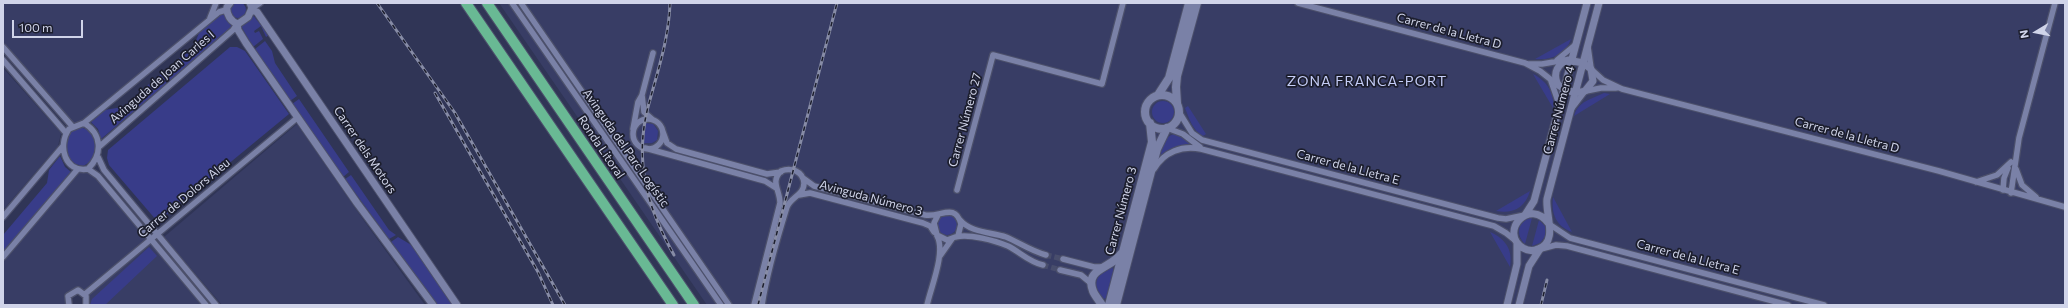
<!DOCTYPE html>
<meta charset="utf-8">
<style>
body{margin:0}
#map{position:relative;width:2068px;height:308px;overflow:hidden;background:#303556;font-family:Commissioner,sans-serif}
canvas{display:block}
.frame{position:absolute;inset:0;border:4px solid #d0d4e9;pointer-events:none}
.north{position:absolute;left:2016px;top:12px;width:40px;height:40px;-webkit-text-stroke:3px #1c1e2d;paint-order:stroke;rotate:260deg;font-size:11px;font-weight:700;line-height:16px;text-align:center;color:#d0d4e9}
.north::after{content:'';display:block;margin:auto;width:14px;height:18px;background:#d0d4e9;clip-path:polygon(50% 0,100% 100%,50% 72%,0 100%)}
.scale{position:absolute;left:12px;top:20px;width:71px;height:18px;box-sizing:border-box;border:2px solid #d0d4e9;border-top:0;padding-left:5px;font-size:12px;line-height:14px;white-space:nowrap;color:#d0d4e9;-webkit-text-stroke:3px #1c1e2d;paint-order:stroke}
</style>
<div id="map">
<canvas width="2068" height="308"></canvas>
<div class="frame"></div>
<div class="north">N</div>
<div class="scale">100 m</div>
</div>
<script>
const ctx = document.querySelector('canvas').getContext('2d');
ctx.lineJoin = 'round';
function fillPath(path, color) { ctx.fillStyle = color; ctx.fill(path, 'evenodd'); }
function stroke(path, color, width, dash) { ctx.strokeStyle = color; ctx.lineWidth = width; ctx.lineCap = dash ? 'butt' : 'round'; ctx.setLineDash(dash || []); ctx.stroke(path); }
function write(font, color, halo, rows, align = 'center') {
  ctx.font = font + ' Commissioner,sans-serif'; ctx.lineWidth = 3.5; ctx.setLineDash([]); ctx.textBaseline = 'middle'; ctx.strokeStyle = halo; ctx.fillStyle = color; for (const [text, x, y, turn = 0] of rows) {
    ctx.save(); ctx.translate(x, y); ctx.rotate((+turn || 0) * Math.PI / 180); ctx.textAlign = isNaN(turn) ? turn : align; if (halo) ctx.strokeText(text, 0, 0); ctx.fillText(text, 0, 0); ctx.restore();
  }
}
fillPath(new Path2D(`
 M3,3H213L212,11L192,35L84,123L72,126L3,47Z
 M499,3H2065V305H707Z
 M3,68L61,133L58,146L3,210Z
 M297,124L362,218L425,305H222L164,237Z
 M77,170H90L205,305H86L88,300L75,291L68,296L69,305H3V258Z`), '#383d65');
fillPath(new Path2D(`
 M230 10a8 8 0 1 1 16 0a8 8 0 1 1-16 0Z
 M220,13L224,14L232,26L229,31L101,139L98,129L91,122L105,110L122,107L194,46L200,30Z
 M252,14L269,35L266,37L261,26L254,31L255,33L259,31L263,39L253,47L241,26Z
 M1571,39C1566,54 1550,61 1535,59Z
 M265,41L272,51L275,63L297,96L290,101L255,49Z
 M230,47H237L245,51L289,114L159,221H157L109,165L107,158L108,150Z
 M1533,74C1546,81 1555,92 1553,108Z
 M1604,93L1610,94L1574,116C1578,101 1592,99 1604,93Z
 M299,99L349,172L343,177L292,104Z
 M1152 112a11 11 0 1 1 22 0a11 11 0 1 1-22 0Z
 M1188,106L1206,134L1203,136C1193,131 1189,118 1185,108Z
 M646,123L653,124L658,131L657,140L652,143H644Z
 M79,127L90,130C97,143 99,159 83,166L71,163C64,150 63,133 79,127Z
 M1175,134L1181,136L1192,145L1181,146L1158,160C1161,150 1163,136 1175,134Z
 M60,156L65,167L71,172L3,253V235L47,183L49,170Z
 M351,175L389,230L396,235L389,239L345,179Z
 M1530,191C1525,208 1513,214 1496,211Z
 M1553,197L1572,232C1556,226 1551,214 1553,197Z
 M937 225a10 10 0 1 1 20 0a10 10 0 1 1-20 0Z
 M1532,218L1525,244C1515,235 1518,219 1532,218Z
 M1539,220L1545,226L1546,235L1540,243L1532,246Z
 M1490,232C1506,239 1513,250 1510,267Z
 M398,237L413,246L452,303L449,305H437L391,242Z
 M149,247L157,256L105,305H90L92,299Z
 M1112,267L1114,271L1107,297L1104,299C1090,288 1096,271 1112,267Z`), '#383c89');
stroke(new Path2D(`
 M1046,255L1063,259
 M1043,265L1060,270`), '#484d6c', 5.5, [5.5, 3]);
const minor = new Path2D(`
 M512,3L721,305
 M521,3L729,305
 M1298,3L1525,63L1540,71L1559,86
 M251,9L260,3
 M210,18L216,3
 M3,47L72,126
 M1588,47L1591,68
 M3,60L66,133
 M1557,60L1575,45
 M1528,64H1542L1565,60
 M1591,69L1603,80L1622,89L1939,171L2065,207
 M1551,81L1559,104
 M1586,91L1601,88H1616
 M642,95L644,112L652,119
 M1572,108L1585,91
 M1179,112L1192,133L1202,140L1498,218L1506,219L1525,215
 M633 134a15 15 0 1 1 30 0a15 15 0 1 1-30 0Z
 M84,123L219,12L226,10
 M84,123C102,134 103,154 88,169C65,173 57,146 69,129Z
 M1167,128L1183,134L1200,147
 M633,129L638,102L642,95L653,53
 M663,132L667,143L676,149L767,174L781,172
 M100,146L233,30L237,24
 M645,148L765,181L776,188
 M98,157L104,170L216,305
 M88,169L98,176L206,305
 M1154,169C1164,152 1182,145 1201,149L1494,226L1506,233L1516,241
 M2016,169L2022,185L2036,197
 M803,178L814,186L925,215C940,218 955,202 961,224L958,236L947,240L937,235L934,223L938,215
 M1976,182L1997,175L2011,162
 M957,190L993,55L1102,84L1123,3
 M2003,190L2004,178L2008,168
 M2011,193L2019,138L2055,3
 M799,195L810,193L923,223L930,226L934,232
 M3,217L63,146
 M960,220C971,233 992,232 1006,237C1020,243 1031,251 1046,255
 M1549,224L1570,238L1824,305
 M956,237C968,233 996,241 1008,246C1020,252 1029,262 1043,265
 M1541,249L1556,245L1567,246L1788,305
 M940,256L952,239
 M3,257L77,170
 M1063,259L1094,267H1101
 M1060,270L1081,275L1092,284
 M85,294L297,118
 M69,305L68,296L78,290L86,296V305
 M754,305L780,203C780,190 770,182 781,171C791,167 803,171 804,183C804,195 791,197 787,207C777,239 767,272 762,305
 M927,305C931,287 946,252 937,236`);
const tertiary = new Path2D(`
 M230,3L227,7C226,14 231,22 238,24L248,17L252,8L250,3
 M251,10L257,12L457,305
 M237,24L238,30L246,43L357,203L433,305
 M1568,60L1583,63L1591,69L1593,81L1585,91C1575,94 1563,91 1557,83C1553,72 1558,64 1568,60Z
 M1525,215L1534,201L1587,3
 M1549,224C1530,196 1498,232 1523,248C1528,251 1534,251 1538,249C1559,242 1545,214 1547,199L1599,3
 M1507,305L1517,264V243
 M1519,305L1529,266L1540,249`);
const secondary = new Path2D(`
 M1158,95L1169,78L1189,3
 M1145 112a17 17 0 1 1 34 0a17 17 0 1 1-34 0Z
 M1177,103L1176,87L1177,76L1197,3
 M1102,305C1099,300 1095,296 1093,291C1084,268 1112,268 1121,254
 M1109,305L1152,142L1150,123
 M1116,305L1157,149L1167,128`);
const trunk = new Path2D(`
 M466,3L673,305
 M487,3L694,305`);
stroke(minor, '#4c506b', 8);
stroke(tertiary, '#4c506b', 9);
stroke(secondary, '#4c506b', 10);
stroke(trunk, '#4c506b', 12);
stroke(minor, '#7a81a7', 5.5);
stroke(tertiary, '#7a81a7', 7);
stroke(secondary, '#7a81a7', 8);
stroke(trunk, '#69b994', 10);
const rail = new Path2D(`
 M377,3L455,113L565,305
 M670,3C669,39 657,73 648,107C634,162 647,207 674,255
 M435,93L538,272L553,305
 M758,305L837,3
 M1541,305L1547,280`);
stroke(rail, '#878ca6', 3);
stroke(rail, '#1c1e2d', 1.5, [4.5]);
write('12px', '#d0d4e9', '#1c1e2d', [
 ["Carrer de la Lletra D",1449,31,15],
 ["Avinguda de Joan Carles I",162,77,-41],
 ["Carrer Número 4",1559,110,-75],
 ["Carrer Número 27",965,120,-75],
 ["Carrer de la Lletra D",1847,135,15],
 ["Ronda Litoral",601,147,56],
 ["Avinguda del Parc Logístic",626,148,55],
 ["Carrer dels Motors",365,150,56],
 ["Carrer de la Lletra E",1348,167,15],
 ["Carrer de Dolors Aleu",184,198,-40],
 ["Avinguda Número 3",871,198,15],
 ["Carrer Número 3",1121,211,-75],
 ["Carrer de la Lletra E",1688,257,15]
]);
ctx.letterSpacing = '1px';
write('14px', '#c5cdf7', '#1c1e2d', [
 ["ZONA FRANCA-PORT",1367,81]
]);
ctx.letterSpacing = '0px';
</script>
